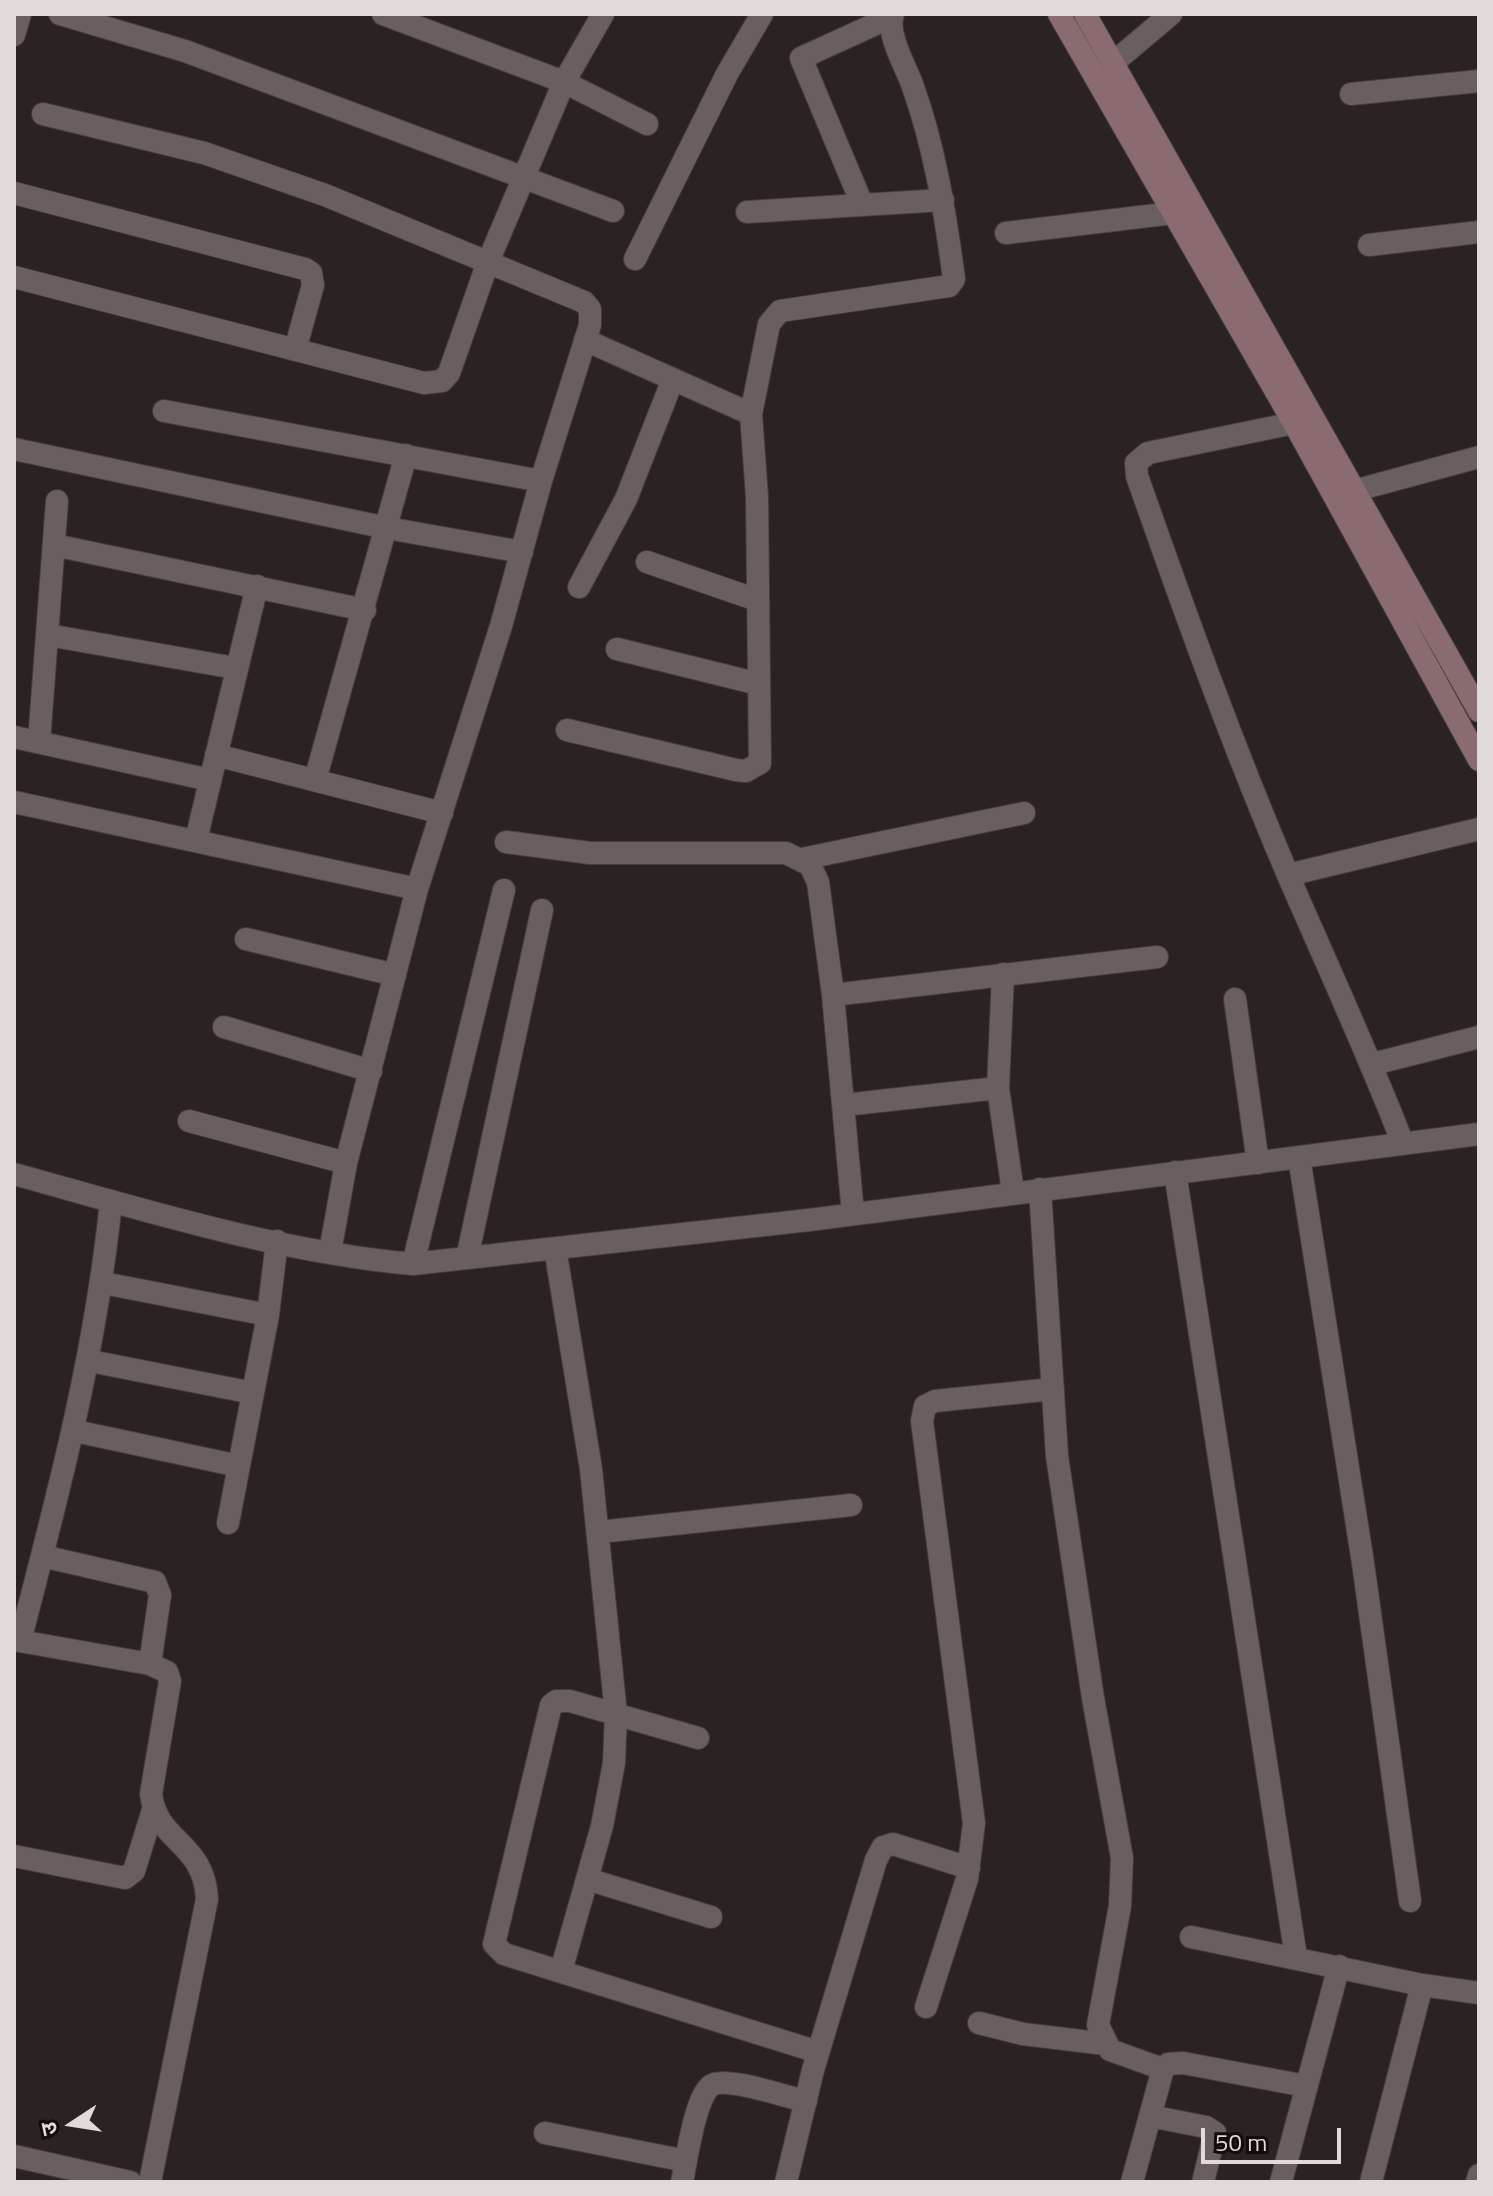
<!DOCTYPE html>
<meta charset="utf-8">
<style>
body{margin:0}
#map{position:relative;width:1493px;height:2196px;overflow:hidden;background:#2b2223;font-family:"Titillium Web","Noto Sans Devanagari",sans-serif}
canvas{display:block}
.frame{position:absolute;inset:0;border:16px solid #e0dadb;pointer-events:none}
.north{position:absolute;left:32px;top:2084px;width:80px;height:80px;-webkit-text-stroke:6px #110d0d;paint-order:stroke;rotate:258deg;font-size:22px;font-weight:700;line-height:32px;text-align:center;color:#e0dadb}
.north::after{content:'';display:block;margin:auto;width:28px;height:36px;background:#e0dadb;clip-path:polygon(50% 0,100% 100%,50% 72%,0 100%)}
.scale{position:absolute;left:1201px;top:2128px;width:140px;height:36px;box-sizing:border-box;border:4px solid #e0dadb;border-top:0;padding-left:10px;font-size:24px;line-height:28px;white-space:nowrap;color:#e0dadb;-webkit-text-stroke:6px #110d0d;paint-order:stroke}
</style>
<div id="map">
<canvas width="1493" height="2196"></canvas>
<div class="frame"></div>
<div class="north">उ</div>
<div class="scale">50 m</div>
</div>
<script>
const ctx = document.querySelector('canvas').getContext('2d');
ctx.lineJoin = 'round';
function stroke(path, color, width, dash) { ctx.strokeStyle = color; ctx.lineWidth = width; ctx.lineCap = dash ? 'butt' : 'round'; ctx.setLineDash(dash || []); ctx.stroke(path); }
const minor = new Path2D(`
 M60,14L185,51L613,211
 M383,14L564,82L647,124
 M14,35L20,14
 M1113,63L1171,14
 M1351,94L1479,81
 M43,114L204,153L325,195L584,302L590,309V325L541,481L501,626L417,889L346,1163L330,1252
 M14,193L305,269L311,273L313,285L295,350
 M862,204L801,58L891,17
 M747,212L943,200
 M1006,233L1173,213
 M1369,245L1479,232
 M635,259L727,74L762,14
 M14,277L424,383L442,381L449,373L488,262L564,82L603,14
 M585,340L751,414
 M164,411L541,481
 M1294,423L1148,453L1136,463L1137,476C1184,610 1232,744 1288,875C1327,965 1368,1053 1403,1144
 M14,449L387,528L522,552
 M1357,490L1479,457
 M54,545L365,610
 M647,562L757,600
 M579,587L626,499L673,379
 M48,635L235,668
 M617,649L759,684
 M567,730L736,770L746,771L760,763L757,497L751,414L769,324L780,311L949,286L954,279C945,212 935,148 912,84C905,65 886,34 893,14
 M14,737L210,780
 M39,742L57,501
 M216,755L442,813
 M315,780L406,455
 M14,802L417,889
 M196,840L257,586
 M506,842L590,853H786L810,865L818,882L833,995L853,1214
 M802,859L1024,813
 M1288,875L1479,829
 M246,939L395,975
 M1003,974L998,1088L1013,1192
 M833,995L1157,957
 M1235,999L1258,1163
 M224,1027L371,1071
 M1373,1064L1479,1037
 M844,1105L998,1088
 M189,1121L346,1163
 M1299,1157L1363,1563L1410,1901
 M1175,1172L1296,1957
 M14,1174C144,1210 279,1252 413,1264L809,1220L1479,1134
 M1040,1189L1057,1456L1093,1698L1122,1858L1120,1906L1098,2025L1110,2050L1163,2069
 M555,1248L591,1469L616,1714L614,1763L602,1826L561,1971
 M467,1258L542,910
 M413,1264L504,890
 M103,1283L268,1315
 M90,1361L253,1393
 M75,1431L239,1466
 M228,1523L268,1315L277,1241
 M599,1532L851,1505
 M42,1556L155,1582L160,1595L150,1664
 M14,1640L150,1664L167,1672L170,1681L151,1794C157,1843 204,1841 207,1899L150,2182
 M20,1641C58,1495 96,1352 111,1201
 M698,1738L570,1701H556L551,1705L494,1944L504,1954L818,2052
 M14,1856L125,1878L134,1871L153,1810
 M587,1879L711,1917
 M1191,1937L1422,1985L1479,1993
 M926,2007L967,1879L974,1823L922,1421L925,1406L935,1401L1053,1389
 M979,2023L1023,2034L1106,2044
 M1150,2116L1206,2127L1215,2133L1203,2182
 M545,2133L686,2161
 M14,2156L130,2182
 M682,2182C686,2163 696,2089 714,2084C733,2078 785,2097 806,2101
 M786,2182L813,2070L876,1860L883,1847L893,1844L969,1868
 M1132,2182L1163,2069L1168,2064L1183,2063L1306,2086
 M1281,2182L1339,1966
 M1371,2182L1422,1985
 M1477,2182L1479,2175`);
const secondary = new Path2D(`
 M1059,14L1294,423L1479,760
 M1085,14L1479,711`);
stroke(minor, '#453d3e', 24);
stroke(secondary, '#453d3e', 24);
stroke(minor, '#695f60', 22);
stroke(secondary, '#8a6c70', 22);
</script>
